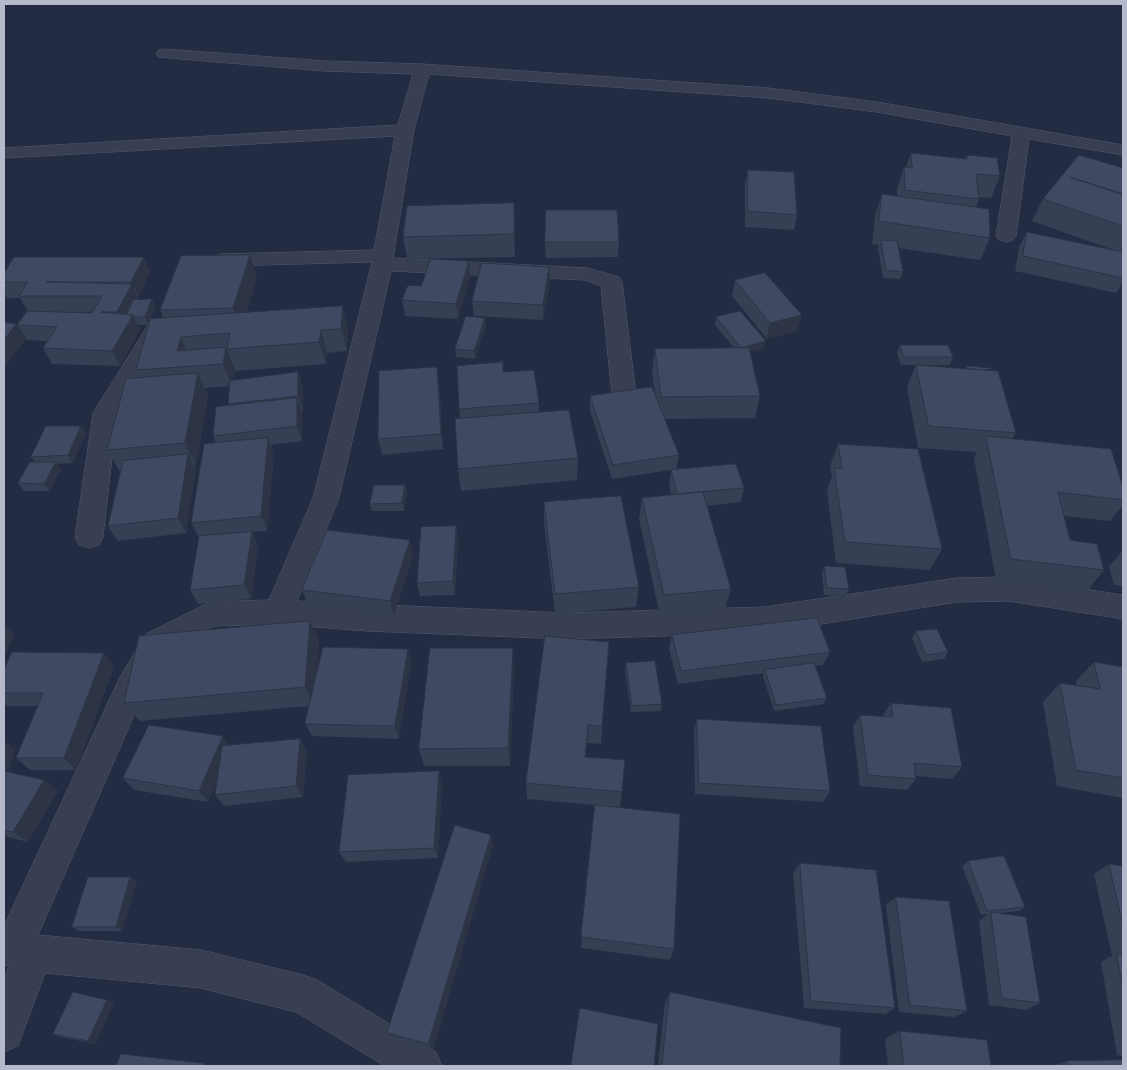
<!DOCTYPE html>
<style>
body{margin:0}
#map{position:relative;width:1127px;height:1070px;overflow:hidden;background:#232c42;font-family:"Noto Sans",sans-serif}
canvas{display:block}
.frame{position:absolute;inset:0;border:5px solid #b4bacc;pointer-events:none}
</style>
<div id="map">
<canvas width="1127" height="1070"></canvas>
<div class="frame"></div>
</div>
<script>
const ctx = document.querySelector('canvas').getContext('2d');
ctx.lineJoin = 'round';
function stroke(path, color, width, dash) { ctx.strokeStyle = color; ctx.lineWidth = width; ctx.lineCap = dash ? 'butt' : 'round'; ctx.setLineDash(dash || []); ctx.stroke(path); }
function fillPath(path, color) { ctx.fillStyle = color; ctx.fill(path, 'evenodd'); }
const minor = new Path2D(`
 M164,49L325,61L422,64L768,88L877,102L1123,145V155L1029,139L1016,236L1013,240L1006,242L999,240L996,236L1012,136L877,112L768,98L429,74L414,130L393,258L587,268L619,277L622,282L636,395L632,401L624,403L616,401L612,395L601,286L585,280L391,271L339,498L297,601L564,613L765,607L957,578L1009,577L1123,595V619L1009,601L957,602L765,633L564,639L367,631L278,624L214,626L168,652L143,695L38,935L201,950L303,975L317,980L436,1052L442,1066H385L296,1012L201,988L45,973L18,1046L4,1052V980L9,966L4,965V926L120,677L146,634L210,602L269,600L313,498L372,262L223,266L215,268L208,266L205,262L208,258L221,254L374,250L395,136L4,158V148L398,125L413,74L325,71L158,57L156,54L158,51Z
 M158,320L166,322L169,327L117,413L103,537L99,545L89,548L79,545L75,537L93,413L150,322Z`);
stroke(minor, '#525a6c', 1);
fillPath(minor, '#383f52');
fillPath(new Path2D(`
 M911,153L965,159L967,155L1000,176L991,198L979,197V199L976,207L990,238L980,260L898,248L903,272L900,279L883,278L878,248L879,245L872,244L875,216L882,194L897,196V189L904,167H906Z
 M1123,168V282L1116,293L1015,271L1019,247L1027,232L1119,252L1032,221L1043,199Z
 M748,170L797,215L794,230L745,227V185Z
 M514,203L515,257L407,259L403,237Z
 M545,242H619L618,257L546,258Z
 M144,257L150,272L138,297L139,300L152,299L155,307L151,319L163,318L160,310L257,277L246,313L348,328L347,351L327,353L326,364L235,371V370L233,380L298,372L303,388V411H302V441L271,445L274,453L267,531L252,532L258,546L251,599L198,604L190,590L199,538L191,523L216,443L213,436L229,406L228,404L230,386L205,388L208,395L196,465L194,466L196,469L186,533L118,541L108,526L120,472L107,450L140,377L136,370L149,325H138L140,330L120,366L52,364L43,348L47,341L27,340L17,325L28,311L20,298H7L4,292V274ZM51,312H93L92,313Z
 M469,261L470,277L458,319L405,316L402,300L421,286Z
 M549,267L550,283L543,320L474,316L472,301Z
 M735,280L802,315L797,331L767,339L732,296Z
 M716,317L766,341L764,349L750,352L760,396L755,418L665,419L679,455L676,469L744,488L741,502L707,506L731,589L725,609L660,616L639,519L642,498L671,495L669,485L671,470L612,479L590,411V396L655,394L652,371L655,349L734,348L715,325Z
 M485,318L486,326L475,359L456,357L455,349Z
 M900,345L953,357L950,365H916L966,369L967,366L1016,433L1012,439L1123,487V505L1110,521L1064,516L1070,540L1104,570L1087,591L996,580L974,458L977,452L918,448L907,387L916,365H901L897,353Z
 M437,367L439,382L443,449L382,455L378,439Z
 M503,372L539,403V412L578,458L577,480L461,491L458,469L460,419L459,409Z
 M81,426L86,433L73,463L57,464L61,469L50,491H24L18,483L35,462L31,457Z
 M838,444L942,549L930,570L836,563L827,490L832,476L830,466Z
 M405,485L407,493L404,511H372L370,504Z
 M544,502L639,587L636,607L555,614L544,523Z
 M456,526L458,541L455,595L420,596L417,583Z
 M1123,550V586L1114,585L1109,567Z
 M413,555L394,615L308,604L302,590Z
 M825,566L849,589L845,596L824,595L822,573Z
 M310,621L319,641L316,680L411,662L399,739L312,736L305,724L309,706L140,721L124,703Z
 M916,631L948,652L944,659L922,662L912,638Z
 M672,635L830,652L823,665L815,666L827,698L824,704L774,711L763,676L764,673L678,684L669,649Z
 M609,642L601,744L587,743L585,757L622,792L620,808L674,949L670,960L581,948L595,805L527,799L526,783Z
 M1094,662L1123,667V798L1057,786L1043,702L1060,683L1077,686L1076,681Z
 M626,663L662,704L661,711L631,712L625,669Z
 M114,666L76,770H30L16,758L38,706H7L4,703V668V669Z
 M514,667L510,766H424L419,749Z
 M891,703L962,767L952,779L916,776V779L907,790L860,786L853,727L860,715L884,717L883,715Z
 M697,719L830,791L823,802L695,794L694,731Z
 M300,739L307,751L303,797L224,806L215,795L217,781L208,802L134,790L123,778L229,745Z
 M4,741L15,750L8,772L44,780L58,791L28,842L4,836Z
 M442,782L438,858L346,862L339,852Z
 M493,845L433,1050L392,1038L387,1033Z
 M968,861L1025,907L1019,911L998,913L1040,1003L1026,1010L989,1005L979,921L988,914L981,915L962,866Z
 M800,863L895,1008L885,1014L804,1008L793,873Z
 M1109,864L1123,866V1056L1117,1055L1101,962L1112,956L1094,874Z
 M130,877L137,881L122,931H79L72,927Z
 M896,897L967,1011L954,1017L899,1012L886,905Z
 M670,992L840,1066H658L665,1002Z
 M114,1003L95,1044L61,1037L53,1034Z
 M900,1031L991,1066H888L885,1039Z
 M1067,1061L1123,1066H1052Z`), '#364054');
fillPath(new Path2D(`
 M514,203L515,226V257L514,234Z
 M250,255L257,277L241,331L233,308Z
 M144,257L150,272L139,297L131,282Z
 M469,261L470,277L458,319L456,304Z
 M549,267L550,283L543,320V305Z
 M132,284L139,299L125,328L117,312Z
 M152,299L155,307L149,325L145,317Z
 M343,306L348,328L347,351L341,329Z
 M133,315L140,330L120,366L112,351Z
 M802,315L797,331L767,339L770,323Z
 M485,318L486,326L475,359L474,351Z
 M16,324L26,339L4,368V340Z
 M321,330L327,353L326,364L319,342Z
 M181,337L190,359L177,351Z
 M766,341L764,349L740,355L741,348Z
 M226,347L235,370L232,386L223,364Z
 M437,367L439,382L443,449L441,434Z
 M298,372L303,388V411L298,396Z
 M198,373L208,395L196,465L185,443Z
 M297,398L302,413V441L297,426Z
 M81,426L86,433L73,463L68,455Z
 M268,438L274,453L267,531L261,516Z
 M188,454L196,469L186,533L178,518Z
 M56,462L61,469L50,491L44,484Z
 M405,485L407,493L404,511L402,503Z
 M456,526L458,541L455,595L453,581Z
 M252,532L258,546L251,599L244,585Z
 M410,540L413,555L394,615L390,601Z
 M310,621L319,641L314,705L305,687Z
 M4,623L14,634L4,659Z
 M513,648L514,667L510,766L508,748Z
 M408,649L411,662L399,739L395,726Z
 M104,653L114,666L76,770L64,758Z
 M223,736L231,748L208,802L199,791Z
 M300,739L307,751L303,797L296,786Z
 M4,741L15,750L4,784Z
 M439,771L442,782L438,858L434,848Z
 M44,780L58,791L28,842L13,832Z
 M491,835L493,845L433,1050L428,1044Z
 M130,877L137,881L122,931L116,927Z
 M107,1000L114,1003L95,1044L88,1041Z
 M203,1063L211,1066H202Z`), '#2c3445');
const building = new Path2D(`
 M911,153L967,159V155L997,158L1000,176L976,174L979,199L905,190L904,167L912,168Z
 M1079,155L1123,168V194L1070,177L1123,195V226L1043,199Z
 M748,170L794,172L797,215L748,211Z
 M882,194L989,209L990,238L879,221Z
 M514,203V234L403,237L407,206Z
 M546,210H617L619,242H545Z
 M1027,232L1123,252V278L1023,256Z
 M881,240L897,241L903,272L886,270Z
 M250,255L233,308L160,310L181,256Z
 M14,257H144L131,282H46L132,284L117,312H101L133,315L112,351L43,348L57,327L17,325L27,311L92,313L102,296H19L28,282H4V274Z
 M431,259L469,261L456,304L402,300L408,285L421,286Z
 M482,263L549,267L543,305L472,301Z
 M765,273L802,315L770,323L735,280Z
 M152,299L145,317H134L133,315L127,314L133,300Z
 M343,306L341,329L321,330L319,342L227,349L230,333L181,337L177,351L226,347L223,364L136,370L150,319Z
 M740,311L766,341L741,348L716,317Z
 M466,316L485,318L474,351L455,349Z
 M4,322L16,324L4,340Z
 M900,345H948L953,357H904Z
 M749,348L760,396L661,397L655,349Z
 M503,362V372L534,370L539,403L459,409L457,366Z
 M916,365L998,371L1016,433L929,426Z
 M967,366L991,368V370L967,369Z
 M437,367L441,434L378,439L379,371Z
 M298,372V396L228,404L230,381Z
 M198,373L185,443L107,450L126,379Z
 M652,387L679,455L613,465L590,396Z
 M297,398V426L213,436L216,407Z
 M569,410L578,458L458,469L455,419Z
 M46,426H81L68,455L31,457Z
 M986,436L1111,449L1123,487V500L1058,492L1070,540L1097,544L1104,570L1011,559Z
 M268,438L261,516L191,523L204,444Z
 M838,444L918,449L942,549L845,542L834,468H842Z
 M188,454L178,518L108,526L123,461Z
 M30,462H56L44,484L18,483Z
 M736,464L744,488L677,494L671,470Z
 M374,485H405L402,503L370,504Z
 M703,492L731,589L664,595L642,498Z
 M621,496L639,587L555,594L544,502Z
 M456,526L453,581L417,583L421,527Z
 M327,530L410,540L390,601L302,590Z
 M252,532L244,585L190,590L199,536Z
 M825,566L845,567L849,589L827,588Z
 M817,618L830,652L681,671L672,635Z
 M310,621L305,687L124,703L139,636Z
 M937,629L948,652L926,655L916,631Z
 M545,636L609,642L602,726L588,725L585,757L625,760L622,792L526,783Z
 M323,647L408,649L395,726L305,724Z
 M430,648H513L508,748L419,749Z
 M12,652L104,653L64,758H16L43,693H4V670Z
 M655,661L662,704L632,706L626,663Z
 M1094,662L1123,667V778L1076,770L1060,683L1100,689Z
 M814,663L827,698L776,705L765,670Z
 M891,703L951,708L962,767L914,763L916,779L868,775L860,715L893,717Z
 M697,719L821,726L830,791L699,783Z
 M149,725L223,736L199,791L123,778Z
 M300,739L296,786L215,795L222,746Z
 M4,771L44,780L13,832L4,830Z
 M439,771L434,848L339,852L348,775Z
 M595,805L680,814L674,949L581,937Z
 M455,825L491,835L428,1044L387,1033Z
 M1004,856L1025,907L987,911L968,861Z
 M800,863L876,870L895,1008L811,1001Z
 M1109,864L1123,866V925Z
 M88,877H130L116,927H72Z
 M896,897L949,901L967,1011L910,1005Z
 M991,912L1026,917L1040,1003L1002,998Z
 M1117,954L1123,955V989Z
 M73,992L107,1000L88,1041L53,1034Z
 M670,992L841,1028L840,1066H662Z
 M580,1008L658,1024L654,1066H571Z
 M900,1031L987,1040L991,1066H904Z
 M121,1054L203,1063L202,1066H116Z
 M1123,1060V1066H1069L1067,1061Z`);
fillPath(building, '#3f4a62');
stroke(building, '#2c3445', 1);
</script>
